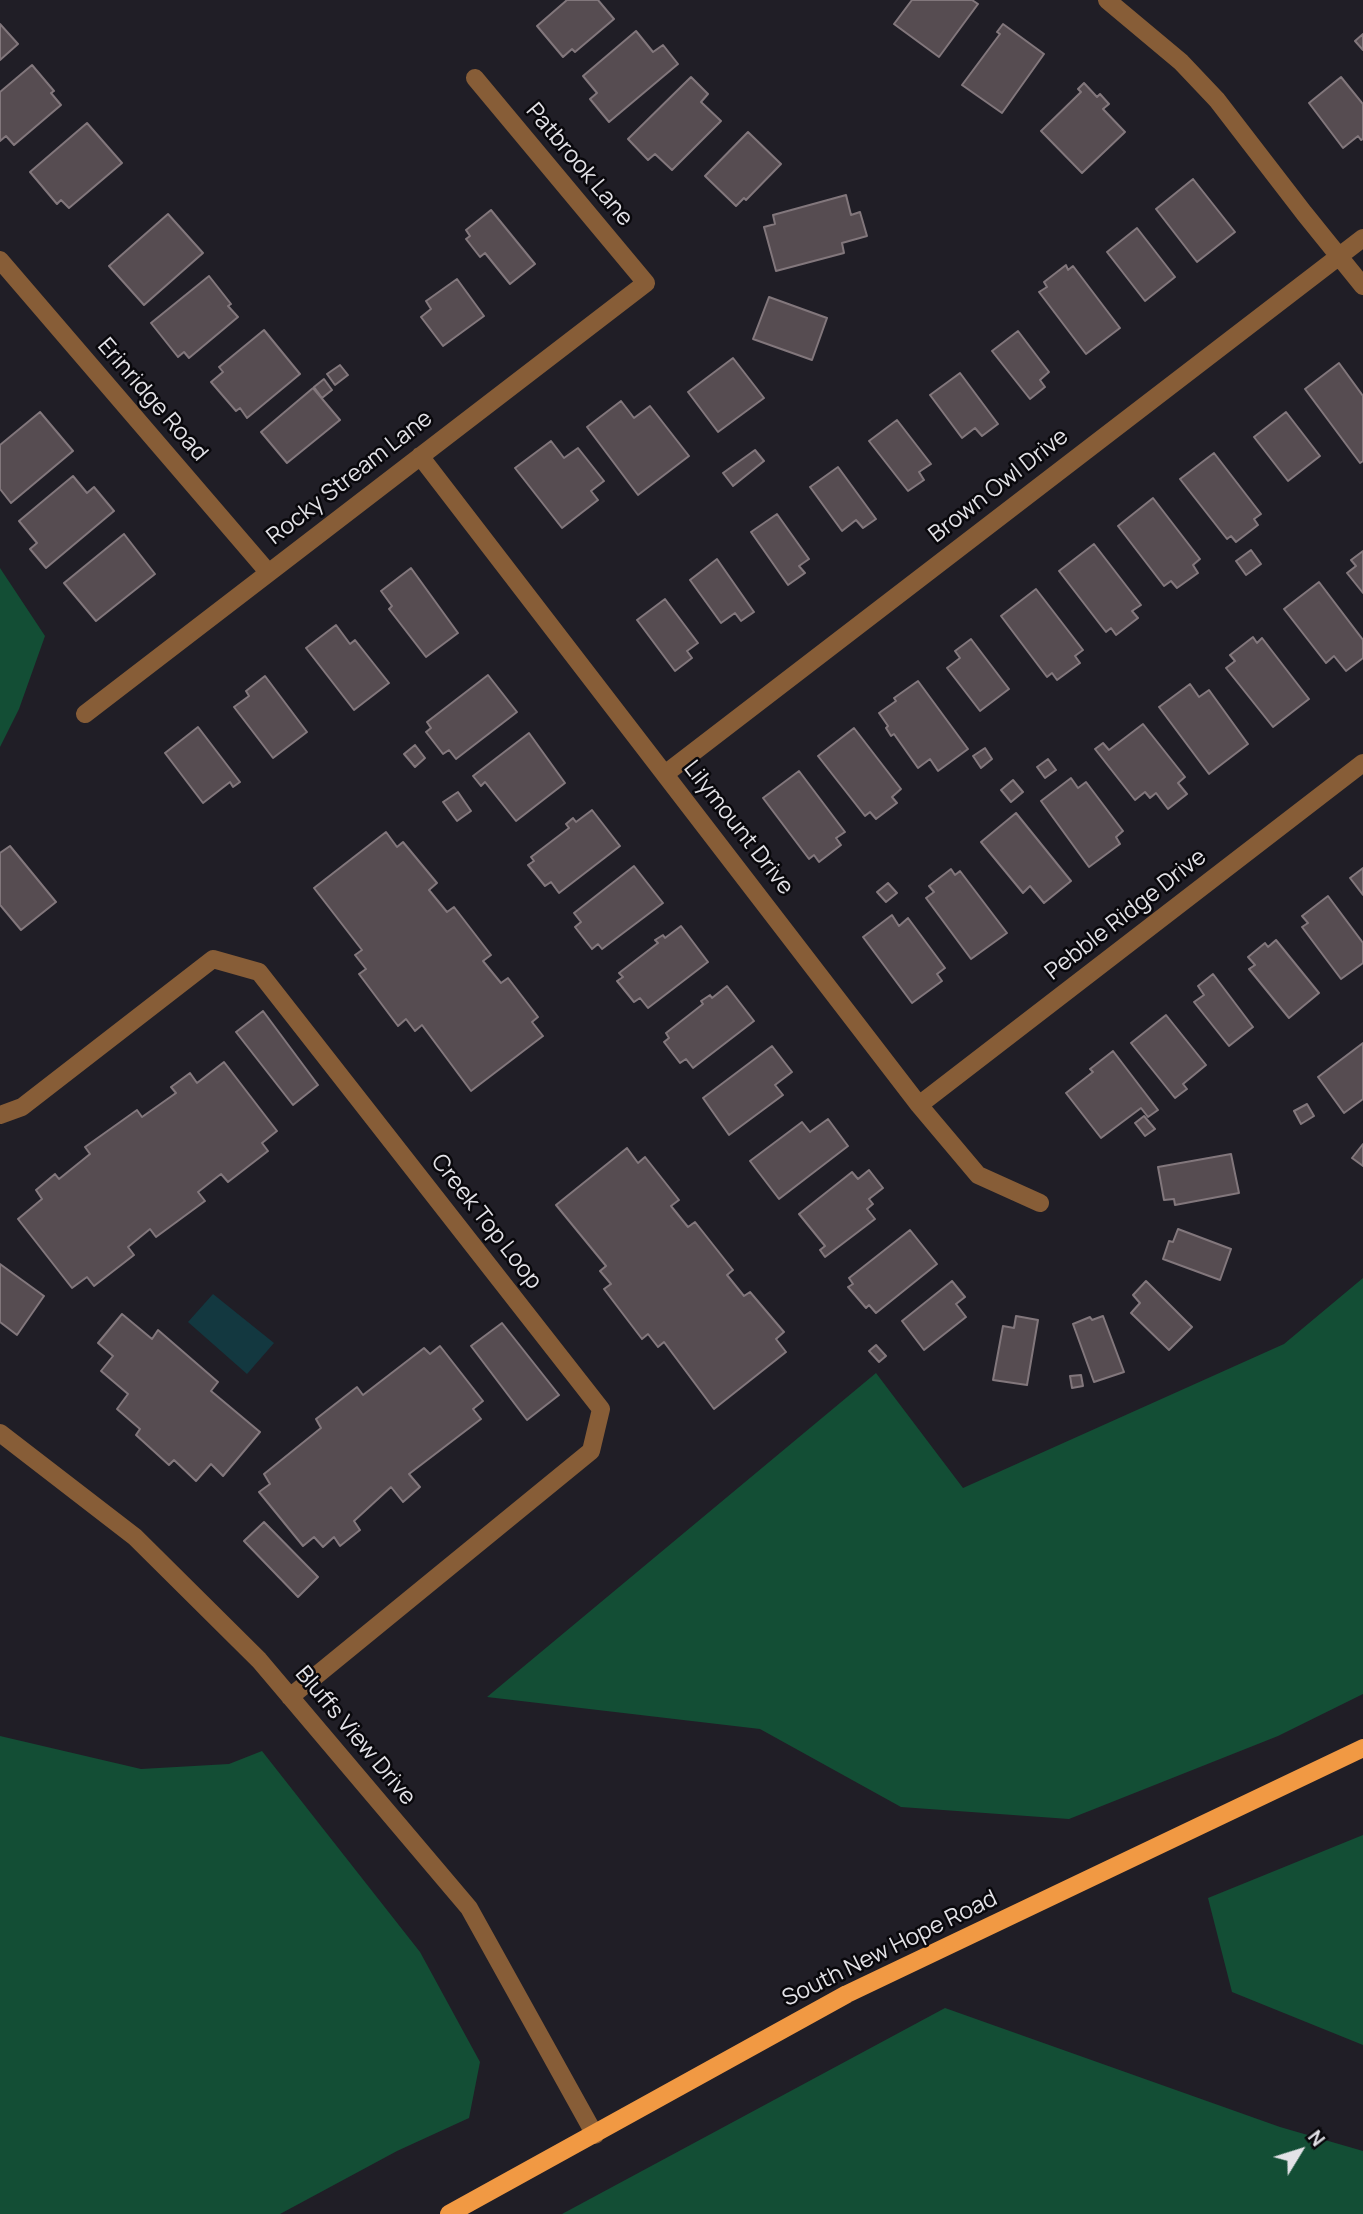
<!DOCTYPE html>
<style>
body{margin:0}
#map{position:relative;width:1363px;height:2214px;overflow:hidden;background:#201e26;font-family:Manrope,sans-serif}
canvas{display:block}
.north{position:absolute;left:1265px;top:2116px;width:70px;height:70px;-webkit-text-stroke:5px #09080c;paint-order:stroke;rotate:52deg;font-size:19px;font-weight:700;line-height:28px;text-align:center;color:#e3e2e7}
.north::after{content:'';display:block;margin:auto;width:24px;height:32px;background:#e3e2e7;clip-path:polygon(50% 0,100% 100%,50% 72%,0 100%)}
</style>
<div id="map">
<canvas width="1363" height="2214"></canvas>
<div class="north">N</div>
</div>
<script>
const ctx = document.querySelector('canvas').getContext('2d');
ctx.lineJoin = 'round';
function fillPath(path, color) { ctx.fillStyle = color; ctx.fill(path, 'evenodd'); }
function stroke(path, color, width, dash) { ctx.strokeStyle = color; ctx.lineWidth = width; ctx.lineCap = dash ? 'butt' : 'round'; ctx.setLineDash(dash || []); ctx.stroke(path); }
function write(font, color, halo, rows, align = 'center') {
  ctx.font = font + ' Manrope,sans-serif'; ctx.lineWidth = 5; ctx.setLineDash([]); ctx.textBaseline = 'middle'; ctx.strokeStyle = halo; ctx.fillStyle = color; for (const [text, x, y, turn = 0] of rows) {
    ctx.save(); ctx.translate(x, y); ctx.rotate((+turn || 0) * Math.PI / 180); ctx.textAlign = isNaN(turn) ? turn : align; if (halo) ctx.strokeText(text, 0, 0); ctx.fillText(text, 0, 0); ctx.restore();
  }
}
fillPath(new Path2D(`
 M0,568L45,636L19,709L0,747Z
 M1363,1278V1694L1278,1736L1069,1819L901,1807L760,1729L487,1697L876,1373L963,1488L1284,1344Z
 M0,1736L141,1769L229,1764L262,1751L420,1952L480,2062L469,2118L397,2151L280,2214H0Z
 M1363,1835V2045L1232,1992L1208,1898Z
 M945,2008L1280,2127L1363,2151V2214H562Z`), '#134e35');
fillPath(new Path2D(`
 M213,1294L274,1343L247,1374L188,1322Z`), '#133840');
const building = new Path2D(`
 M567,0H598L614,19L575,52L572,49L563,57L537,26Z
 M912,0H972L978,4L939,57L894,24Z
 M0,24L18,44L0,60Z
 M1003,24L1044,54L1002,113L962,85L1000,34L997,32Z
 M636,31L653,52L663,45L678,64L609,122L590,99L597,93L583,76Z
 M1363,34V50L1355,41Z
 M32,65L54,91L51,93L61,105L14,145L6,136L0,141V92Z
 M691,77L708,94L701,102L721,121L672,170L655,154L648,160L628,139Z
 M1341,77L1363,104V139L1361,140L1358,136L1343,148L1309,103Z
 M1084,83L1097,97L1100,94L1109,104L1103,109L1125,132L1082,173L1041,131L1081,92L1078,89Z
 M87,123L122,163L69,208L61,200L57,204L30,172Z
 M748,132L781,164L746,200L744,198L736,206L705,176Z
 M1193,179L1235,232L1197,262L1156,209Z
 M846,195L851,215L860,212L867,236L842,243L844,253L776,271L764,227L775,224L773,215Z
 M491,210L535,264L510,284L485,253L480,257L466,239L470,236L466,230Z
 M168,214L203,253L144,305L109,266Z
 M1137,228L1175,277L1145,301L1107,252Z
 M1066,265L1068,270L1073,266L1120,328L1086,354L1039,292L1047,287L1044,282Z
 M209,276L231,304L228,306L238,317L189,358L184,352L178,357L151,323Z
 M457,279L484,316L443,346L421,317L431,309L426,301Z
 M769,297L827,318L812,360L753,339Z
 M264,330L300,374L247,418L240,408L236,411L211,382L223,372L219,367Z
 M1018,331L1049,372L1040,380L1045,387L1030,399L992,351Z
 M733,358L764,398L718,432L688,392Z
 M1339,363L1363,396V461L1360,463L1305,389Z
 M340,365L348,375L335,385L327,374Z
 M960,373L998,424L982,436L975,428L962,438L930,395Z
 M324,379L332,390L322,398L314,387Z
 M313,388L340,420L287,463L261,432Z
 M621,401L634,418L650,406L689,456L638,495L587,427Z
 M40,412L73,451L11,503L0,489V445Z
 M1286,412L1320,456L1288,481L1254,437Z
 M897,420L931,464L919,472L924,480L908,491L869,441Z
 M551,441L564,458L578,448L604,481L591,491L598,500L562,528L515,468Z
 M755,450L764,461L733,486L723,473Z
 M1214,453L1261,514L1254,519L1258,525L1236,542L1231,536L1227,539L1180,479Z
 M838,467L876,519L863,528L856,520L842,531L810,487Z
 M73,476L87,493L94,487L114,511L46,568L30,549L37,543L19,521Z
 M1153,498L1200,559L1193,565L1198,573L1177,588L1171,581L1164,586L1118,526Z
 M777,514L809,559L799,566L805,573L788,585L751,532Z
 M124,534L155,574L96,621L64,583Z
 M1094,544L1141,605L1132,611L1138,618L1116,635L1111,628L1106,632L1059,571Z
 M1251,550L1261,564L1246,575L1236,561Z
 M1363,551V593L1347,573L1356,566L1351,560Z
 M717,559L754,612L741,621L735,613L721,623L690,580Z
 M411,568L458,633L426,657L389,609L392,606L381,591Z
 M1319,582L1363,640V658L1346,671L1334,656L1326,663L1284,609Z
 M1036,589L1083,650L1075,656L1080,663L1057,680L1052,673L1047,677L1001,616Z
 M665,599L698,643L687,651L692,658L675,671L637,620Z
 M336,625L350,644L355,640L389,683L354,710L306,648Z
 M1253,637L1257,643L1262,638L1309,699L1273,727L1226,668L1235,661L1230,655Z
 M971,639L1009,689L980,711L947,668L960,658L955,651Z
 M488,675L517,712L456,759L449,750L443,754L426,732L431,728L427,722Z
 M265,676L307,732L273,758L234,707L249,696L246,691Z
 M918,681L968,749L938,771L930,759L918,768L894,734L891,736L886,728L888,726L879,713L896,701L894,698Z
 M1190,684L1199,697L1209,690L1248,744L1209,774L1159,707Z
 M1143,724L1185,777L1178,783L1187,794L1168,809L1156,793L1150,798L1145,792L1135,800L1095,749L1103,743L1109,750Z
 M198,727L240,782L233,787L230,782L203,803L165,753Z
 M854,728L901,789L892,797L897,803L876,819L870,812L865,816L818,756Z
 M529,733L565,783L516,821L485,782L481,786L473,776Z
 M415,745L425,758L415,767L404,754Z
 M985,748L992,759L981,768L973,756Z
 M1048,759L1056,770L1045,778L1037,767Z
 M799,771L845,832L836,838L841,845L819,862L814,855L809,859L763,798Z
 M1071,778L1078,788L1086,782L1123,831L1116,837L1120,844L1089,867L1041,801Z
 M1013,780L1023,792L1011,802L1001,790Z
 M458,792L471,811L457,821L443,802Z
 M592,810L620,846L559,893L551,882L545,886L528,865L534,861L531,857L569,828L566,824L573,818L576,822Z
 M1016,813L1071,881L1044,903L1030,886L1023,893L981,842Z
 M386,832L397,847L403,842L437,883L429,890L447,912L454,907L491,955L483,961L501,983L508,978L538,1017L532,1022L543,1036L471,1091L422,1025L415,1031L406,1019L398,1026L359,974L366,969L355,955L362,950L314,888Z
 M10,846L56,902L21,930L0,905V853Z
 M634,866L663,903L602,949L598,944L592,949L575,927L581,922L574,913Z
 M1363,868V895L1350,878Z
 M951,869L955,875L960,871L1007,933L971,959L926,898L934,892L929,886Z
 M888,883L897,893L886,902L877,892Z
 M1328,896L1363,943V963L1341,979L1302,927L1308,923L1302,916Z
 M892,915L899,926L908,918L945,968L937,974L942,981L912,1003L863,937Z
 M681,926L708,962L648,1008L640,998L634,1002L617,981L623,977L619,973L658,943L655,940L663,935L665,938Z
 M1276,940L1319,993L1289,1018L1249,969L1255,965L1248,957L1265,943L1268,947Z
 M1213,974L1253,1027L1229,1046L1194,1002L1204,995L1198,986Z
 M727,986L754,1021L693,1068L686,1059L680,1063L664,1042L669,1038L666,1033L703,1004L701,1001L710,995L712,998Z
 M263,1011L318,1085L293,1105L236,1032Z
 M1166,1015L1206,1065L1183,1084L1187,1089L1175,1098L1131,1043Z
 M1363,1043V1099L1344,1113L1318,1077Z
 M772,1046L792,1072L775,1085L783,1095L729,1135L703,1098Z
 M1113,1051L1158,1110L1148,1117L1141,1108L1101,1138L1066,1093L1093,1072L1090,1069Z
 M224,1062L277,1131L262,1143L268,1151L228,1182L221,1174L198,1192L205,1201L156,1237L150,1229L128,1247L134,1255L94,1286L87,1277L72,1288L18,1219L42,1199L36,1190L55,1174L59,1179L90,1154L85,1147L137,1110L142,1117L176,1093L171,1087L190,1073L197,1083Z
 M1307,1104L1314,1116L1301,1124L1294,1111Z
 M1144,1116L1155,1129L1145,1136L1135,1123Z
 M828,1119L848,1146L779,1199L750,1161L802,1122L810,1132Z
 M1363,1144V1166L1352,1158Z
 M627,1148L638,1163L645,1157L679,1200L671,1206L688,1227L695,1222L733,1270L727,1275L744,1296L750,1292L784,1332L776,1339L786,1352L714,1409L664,1342L658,1347L648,1334L642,1339L604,1289L611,1284L600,1271L606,1266L556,1205Z
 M1231,1154L1239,1193L1175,1205L1174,1199L1164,1200L1158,1167Z
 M869,1170L883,1188L869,1199L873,1204L867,1209L875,1219L825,1257L820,1250L825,1246L799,1214L852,1172L858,1179Z
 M1178,1229L1231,1249L1220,1280L1163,1259L1169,1241L1173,1242Z
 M910,1230L937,1264L876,1313L869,1305L866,1308L848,1287L853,1284L849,1278Z
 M0,1264L44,1296L17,1335L0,1322Z
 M952,1281L965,1297L956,1304L966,1317L924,1350L902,1321Z
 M1146,1281L1192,1327L1169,1350L1131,1313L1140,1303L1133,1295Z
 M122,1314L152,1339L158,1330L218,1382L211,1391L260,1432L223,1476L211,1464L196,1481L174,1460L169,1465L136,1435L140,1429L117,1409L128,1394L101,1371L113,1356L98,1343Z
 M1016,1316L1038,1320L1027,1385L993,1380L1003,1326L1014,1328Z
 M1103,1316L1124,1372L1094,1382L1073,1324L1090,1317L1092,1320Z
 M502,1323L559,1395L527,1420L471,1346Z
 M876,1345L886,1356L879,1362L869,1351Z
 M440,1346L483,1401L473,1409L481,1419L409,1474L420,1487L403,1502L391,1487L354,1521L360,1530L340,1546L334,1537L323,1547L314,1537L303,1546L259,1492L270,1484L264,1474L321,1428L316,1419L357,1387L363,1395L424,1348L430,1354Z
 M1081,1375L1083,1386L1072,1388L1070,1376Z
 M264,1522L318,1577L298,1597L244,1541Z`);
fillPath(building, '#564c51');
stroke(building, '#82777c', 2);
stroke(new Path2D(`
 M1107,0L1181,62L1217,100L1304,213L1363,286
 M0,260L268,572
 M420,456L919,1105L978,1175L1040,1203
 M85,714L646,283L475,78
 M665,774L1363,238
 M919,1105L1363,763
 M0,1115L22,1107L213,959L259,972L601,1409L591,1451L290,1697
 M0,1433L135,1537L259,1660L469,1908L595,2135`), '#875d37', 18);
stroke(new Path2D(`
 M449,2214L847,1994L1363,1748`), '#f19943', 18);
write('23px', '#e3e2e7', '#09080c', [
 ["Patbrook Lane",579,165,50],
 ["Erinridge Road",152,400,49],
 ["Rocky Stream Lane",350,478,-38],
 ["Brown Owl Drive",999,486,-38],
 ["Lilymount Drive",738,828,52],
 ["Pebble Ridge Drive",1126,915,-38],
 ["Creek Top Loop",486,1222,52],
 ["Bluffs View Drive",355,1736,50],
 ["South New Hope Road",890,1949,-26]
]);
</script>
